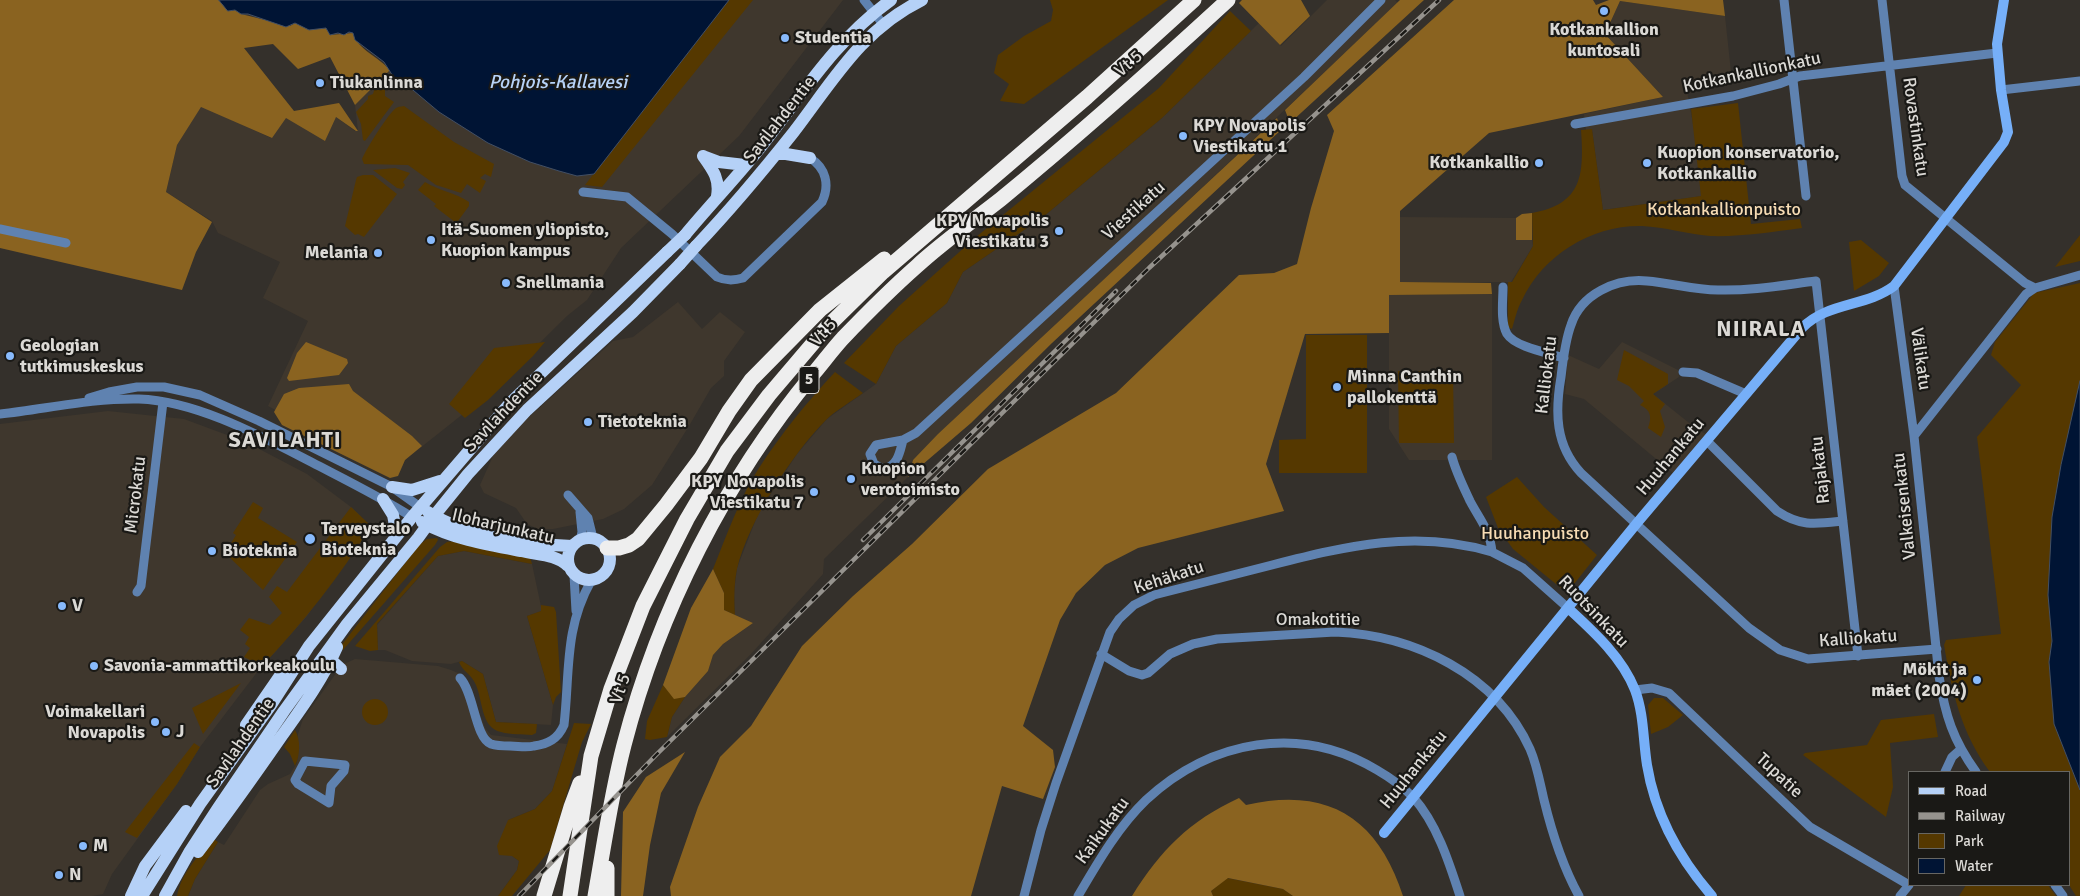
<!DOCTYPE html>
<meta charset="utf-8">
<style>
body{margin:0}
#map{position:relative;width:2080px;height:896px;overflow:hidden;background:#34302b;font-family:Signika,sans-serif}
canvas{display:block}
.legend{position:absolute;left:1908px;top:771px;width:162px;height:115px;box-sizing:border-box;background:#1a1916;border:1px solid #676662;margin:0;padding:6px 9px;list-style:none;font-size:15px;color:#dbd9d5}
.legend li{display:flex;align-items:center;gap:10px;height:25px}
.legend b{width:25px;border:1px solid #676662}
</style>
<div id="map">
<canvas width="2080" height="896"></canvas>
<ul class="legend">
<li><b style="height:6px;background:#b5d1f7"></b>Road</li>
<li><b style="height:6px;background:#96938e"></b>Railway</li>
<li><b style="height:14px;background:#553800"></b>Park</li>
<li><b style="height:14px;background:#001434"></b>Water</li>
</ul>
</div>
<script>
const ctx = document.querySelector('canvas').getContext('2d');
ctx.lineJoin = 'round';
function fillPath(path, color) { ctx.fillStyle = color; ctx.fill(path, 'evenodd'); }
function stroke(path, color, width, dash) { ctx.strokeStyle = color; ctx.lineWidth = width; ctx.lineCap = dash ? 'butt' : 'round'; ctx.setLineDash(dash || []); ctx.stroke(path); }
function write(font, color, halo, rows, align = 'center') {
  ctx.font = font + ' Signika,sans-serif'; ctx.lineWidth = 4.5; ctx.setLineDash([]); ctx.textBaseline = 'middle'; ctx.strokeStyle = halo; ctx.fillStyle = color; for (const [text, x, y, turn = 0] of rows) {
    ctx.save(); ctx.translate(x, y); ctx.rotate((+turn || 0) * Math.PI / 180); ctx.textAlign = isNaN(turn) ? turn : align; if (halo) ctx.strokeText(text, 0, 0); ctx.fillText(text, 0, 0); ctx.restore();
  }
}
fillPath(new Path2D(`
 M729,0H843L739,136L621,248L587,300L567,316L487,395L405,460L398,476L268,406L308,321L263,298L280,262L218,233L212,221L166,192L177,145L201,106L271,138L286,116L336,117L355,131H358L355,105L390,70L396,81L407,85L439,112L488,143L530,162L559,171L577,176L594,174Z
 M1327,0H1395L1398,3L913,460L908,477L824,559L823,574L751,654L667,737L672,717L685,697L708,671L713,655L723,644L753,623L735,615L734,592L737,568L758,514L797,454L827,419L876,384L896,346L947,303L963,272L1043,217L1162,118L1259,23L1281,46Z
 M1620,1L1725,16L1732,81L1687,91L1694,129L1702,196L1603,210L1592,130H1586L1584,114L1663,97L1605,34Z
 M1400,217L1516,218V240H1532L1533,246L1511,282H1399Z
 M1492,294V460H1409L1389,429V295Z
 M678,302L702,329L720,312L745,332L724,361V376L711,388L689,426L652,485L624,509L603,519L553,529H538L527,524L516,508L484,493L480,485L493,456L517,428L613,341L633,337Z
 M1622,342L1678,370L1679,377L1653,394L1698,430L1706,434L1673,473L1584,399L1565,394L1568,355L1599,369Z
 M108,411L184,419L246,442L307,474L351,507L371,526L307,616L258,671L200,747L177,784L112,874L103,894L92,896H0V424Z
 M464,551L532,564L542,611L527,616L553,705L551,725L496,722L483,674L462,661L451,664L412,661L385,650H378L377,625L438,556Z
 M355,659L438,666L451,670L458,673L468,682L485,728L491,735L567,744L552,791L535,809L508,820L512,856L519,861L517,870L498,896H188L195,879L218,842L224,845L260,790L268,784L290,774L297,763L298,734L303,719L342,665Z`), '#3f372d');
fillPath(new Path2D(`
 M729,0H753L602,187L585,185Z
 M1050,0H1168L1024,104L1000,101L1009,84L994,73L998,55L1024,36L1051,21L1053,10Z
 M1230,11L1251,31L1162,118L1043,217L963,272L947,303L896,346L876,384L844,363L899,306L976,237L1159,88Z
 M379,85L385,90V96L394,102L365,141L363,140L361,124L356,112L368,99V96L373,94L375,87Z
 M1738,103L1751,224L1800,219L1802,228C1771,232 1741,237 1710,236C1687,234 1665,227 1642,226C1592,225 1543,255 1522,300C1517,309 1515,319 1512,329L1508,327V282H1512L1533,246L1532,213C1583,204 1584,174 1581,130L1592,129L1603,210L1701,196L1691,109Z
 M404,106L454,142L494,164L491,177L485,174L480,178L486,181L480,193L467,184L461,193L436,185L408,165L364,164L362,159C366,149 388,114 396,108C400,106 400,107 404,106Z
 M395,168L410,173L403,182L405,185L402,189L397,188L373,170Z
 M363,175H373L397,194L364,237L358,234L355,235L345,226L356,180L357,177Z
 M425,182C439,191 455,192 469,202V206L455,225V222L434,206L436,204L418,190Z
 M2080,235V261L2055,267Z
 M1861,240L1889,263L1879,276L1854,291L1849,242Z
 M2080,283V896H2076L2069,885V772H1990C1961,733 1952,692 1944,645L1946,640L2001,634L1977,437L2021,385L1991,355L1995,342L2034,293Z
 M1306,335H1367V473H1279V440L1306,439Z
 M545,342L533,356L488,400L465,418L449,404L494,348Z
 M1624,350L1668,374V384L1653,394L1665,404L1660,411L1665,427L1661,437L1648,428C1652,417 1651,410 1640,405L1644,401L1629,386L1617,380Z
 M1398,371H1453L1454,443H1399Z
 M835,372L863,393C851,402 836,410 826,420C792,454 748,522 737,569C734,584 734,599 735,615L724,610V593L713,569C726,537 740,497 759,468C781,434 807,402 835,372Z
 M1517,477L1544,507L1597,555L1567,593L1513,549L1498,528L1486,497Z
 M253,502L263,508L258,518L297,542L263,590L225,553L236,535L233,533Z
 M351,507L371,526C340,576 303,623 262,666L244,657L250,648L245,644L249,637L240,630L249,618L270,625L282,613L269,597L277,586L287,592Z
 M437,538L438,540L435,545L343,650L340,647L419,545L427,539Z
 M455,541L530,557L532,564L464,551L438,556L377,624L378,650L370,651L355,646L440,547L447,542Z
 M541,605L554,607L556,612L561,692L556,697L553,705L527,616L541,611Z
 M462,661L483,674L496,722L537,724L536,733L532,735C522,734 511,735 501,732C480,728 483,698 475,683C471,674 462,671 459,662Z
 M241,683L203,734L192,708Z
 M663,685L674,698L685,697L672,717L667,737L650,740L645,739L647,721Z
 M1654,698H1663L1683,715L1668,727L1651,734L1648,705Z
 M362 712a13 13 0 1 1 26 0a13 13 0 1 1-26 0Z
 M1934,714L1938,737L1890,743L1893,787L1886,817L1803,755L1805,753L1867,745L1881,720Z
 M574,723L591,724L582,742L550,850L512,896H498L517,870L519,861L512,856L499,855L497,846L508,820L535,809L552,791Z
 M295,730C301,739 300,757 295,766L290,754L284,747Z
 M194,743L200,747L177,784L137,838L125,832Z
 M212,838L218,842L195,879L188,896H177C182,871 198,858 212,838Z
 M1227,878L1283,889L1293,896H1213L1211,891Z
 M1966,885H2048L2056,896H1959Z`), '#553800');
fillPath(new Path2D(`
 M0,0H219L228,11L235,10L241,14L290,26L295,23C304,28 316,30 326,28L330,35L353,33C358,50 379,57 390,70L355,105L330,57L298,69L273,44L244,48L294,111L339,103L358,131H356L336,117L325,141L286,118L272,138L201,107L177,145L166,192L212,222L196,252L182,290L0,248Z
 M1242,0H1301L1310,16L1280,45L1239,3Z
 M1400,0H1424L1290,123L1285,110Z
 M1454,0H1593L1596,5L1609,0H1723L1725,16L1620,1L1605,34L1663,97L1489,133L1400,211V282L1491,283L1492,294L1389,295V333L1305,334L1266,464L1284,511L1138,548L1105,565L1076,593L1060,620L1023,726L1053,750L1055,767L1043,799L1002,786L971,896H671L670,887L698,807L720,757L751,726L802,646L853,596L912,544L988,469L1116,393L1239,275L1274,273L1297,264L1311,208L1334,131L1327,115Z
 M1277,118L1281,130L1052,343L971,423L908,477L913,460L938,434Z
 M1532,213V240H1516V218L1522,214Z
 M306,342L347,359L348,363L339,375L289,381L287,378L297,353Z
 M349,384L353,391L412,436L422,446L405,460L398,476L390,478L282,425L274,412L284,394L299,388Z
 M713,569L724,593V610L753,623L723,644L713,655L708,671L685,697L674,699L663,685L691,608Z
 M685,752L661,793L650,845L643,896H621L623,812L646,777Z
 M1239,798L1246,805C1328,786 1378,818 1403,896H1293L1283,889L1228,878L1211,891L1213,896H1132C1161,850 1189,821 1239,798Z`), '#8a6320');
const water = new Path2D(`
 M219,0H729L594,174L577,176L559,171L530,162L488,143L439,112L407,85L396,81L384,62L355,40L353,33L349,32L344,35L338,33L330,35L326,28L309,30L295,23L286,27L248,14H241L235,10L228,11Z
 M2080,381V790L2054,724L2049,662L2052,641L2048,595L2052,517L2061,465Z`);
fillPath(water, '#001434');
stroke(water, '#424f64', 1);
stroke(new Path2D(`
 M864,0L883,24
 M1784,0L1806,196
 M1882,0L1902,176L1905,185L2025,283L2035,288
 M2001,90L2080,81
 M1575,124L1733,96L1779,84L1800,76L1997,53
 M583,192L627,197L672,234L717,277C726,281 733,281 743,278L822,202C830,185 826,168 810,158
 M0,229L66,243
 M1894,286L1914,436
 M1503,287C1503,301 1500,321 1507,334C1515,347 1549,353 1564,358
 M1683,372L1697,373L1746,394
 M89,398L109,392L137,387H164L200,395L259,421L392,487L420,507
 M0,414C46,409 92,398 139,399C199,401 266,439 319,466C350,482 382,498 412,517
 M903,440C900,451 898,467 883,469L874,464L870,454L876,445L903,440L916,433L1304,77L1381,0
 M1707,441L1777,511C1801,527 1816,524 1843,521
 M1452,457C1456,472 1463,486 1470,501C1480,520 1490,530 1492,552L1523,568L1568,608
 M568,495L588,518L593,538
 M580,512L582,532L580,540
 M574,575L576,611
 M137,592L141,586L163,402
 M1101,654L1129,671L1142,675L1148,673L1170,654L1193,644L1217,639L1335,632C1414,635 1496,674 1530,749C1537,765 1540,783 1544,800C1552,833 1563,867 1579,896
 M1858,656L1816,281C1784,285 1751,291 1718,290C1694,290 1671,283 1647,281C1616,278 1581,294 1571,325C1565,341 1563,360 1561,377C1555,412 1555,445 1581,473L1749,628L1780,650L1808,659L1937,649
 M460,678C474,692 475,738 491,744C497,746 504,746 510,746C518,746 526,748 534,746C548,744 558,739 564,725C570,673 564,629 591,581
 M1635,690L1652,688L1669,693L1810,827L1909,885
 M305,761L345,765L344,771L331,786L329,803L298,784L295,780Z
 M1945,772L1952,757L1961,749
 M1976,772C1953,740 1945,715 1939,676L1914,436L2026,294L2035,288L2080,275
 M2055,885L2063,896
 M1024,896L1041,830L1056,783L1110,632L1119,619L1134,605L1154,595C1194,585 1233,575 1272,565C1347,546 1416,529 1492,552
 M1078,896C1098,862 1118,827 1146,800C1211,740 1300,723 1377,770C1389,777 1403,787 1413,797C1437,824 1449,862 1460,896
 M1900,896L1909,885`), '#5f82b0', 9);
stroke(new Path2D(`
 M1568,608C1593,631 1622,657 1635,690C1644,714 1643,740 1647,765C1655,814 1679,858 1712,896
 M1384,833L1637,523L1802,328C1827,302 1866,307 1894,286L2004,142L2008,132L2001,90L1997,44L2004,0`), '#76aff8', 10);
stroke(new Path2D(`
 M776,154H786L810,158
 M703,156C713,170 720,179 717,196
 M703,156L719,162L745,165
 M685,235C709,206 736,178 760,148C801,96 836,39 891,0
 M696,246C730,210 762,172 793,133C833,81 861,30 922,0
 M392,487L412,490L440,481
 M383,499L393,515L397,536
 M428,512C470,538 524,544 572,546
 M422,522C452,539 488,545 521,551C538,555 556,554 568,566
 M568 559a21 21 0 1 1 42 0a21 21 0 1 1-42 0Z
 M331,660L341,669
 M246,725L284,670
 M198,852C227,814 254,776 281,737C301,709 323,679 337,647
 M131,896L145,866L186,811
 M142,896L200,804L271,705L309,646L412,517L511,402L667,252
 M165,896L190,851L218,808L284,711L347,624L418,538L434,516L468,474L527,410L633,312L680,264`), '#b5d1f7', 12);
stroke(new Path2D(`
 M607,548H619L629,545L638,539L666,505L701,458L729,411L751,380L820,310L884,259
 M544,896L571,807L580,783
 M570,896L591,756L611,689L643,606L687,519L727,451L769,395L826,328L883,272L1087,97L1194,0
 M595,896C604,846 611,795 624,745C659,610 725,480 814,373C824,361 833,349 843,338C867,313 891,289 917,266C943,242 973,221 1001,199C1079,135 1154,68 1228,0
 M607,896V868`), '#eee', 15);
const rail = new Path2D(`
 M863,540L1116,291
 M519,896L656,755L1149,268L1439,0`);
stroke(rail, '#96938e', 4.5);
stroke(rail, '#1a1916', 2.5, [8]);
stroke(new Path2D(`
 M667,252L685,235
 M680,264L696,246`), '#b5d1f7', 12);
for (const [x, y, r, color] of [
 [1604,11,5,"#88bafc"],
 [785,38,5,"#88bafc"],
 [320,83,5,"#88bafc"],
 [1183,136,5,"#88bafc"],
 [1539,163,5,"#88bafc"],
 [1647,163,5,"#88bafc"],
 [1059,231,5,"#88bafc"],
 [431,240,5,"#88bafc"],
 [378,253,5,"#88bafc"],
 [506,283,5,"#88bafc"],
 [10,356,5,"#88bafc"],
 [1337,387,5,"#88bafc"],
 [588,422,5,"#88bafc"],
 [851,479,5,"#88bafc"],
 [814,492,5,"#88bafc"],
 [310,539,6,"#88bafc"],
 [212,551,5,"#88bafc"],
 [62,606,5,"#88bafc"],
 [94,666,5,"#88bafc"],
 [1977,680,5,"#88bafc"],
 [155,722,5,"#88bafc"],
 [166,732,5,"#88bafc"],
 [83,846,5,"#88bafc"],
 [59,875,5,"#88bafc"]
]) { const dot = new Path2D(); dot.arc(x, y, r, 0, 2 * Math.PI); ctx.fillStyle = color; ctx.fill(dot); stroke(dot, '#1a1916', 2); }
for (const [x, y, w] of [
 [809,380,20]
]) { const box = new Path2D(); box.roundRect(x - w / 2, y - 13.5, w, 27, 4); ctx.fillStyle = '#1a1916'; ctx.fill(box); stroke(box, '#dbd9d5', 1); }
write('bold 16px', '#dbd9d5', null, [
 ["5",809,380]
]);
write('bold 18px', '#dbd9d5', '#1a1916', [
 ["Kotkankallion",1604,30,"center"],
 ["kuntosali",1604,51,"center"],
 ["Studentia",795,38],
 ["Tiukanlinna",330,83],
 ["KPY Novapolis",1193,126],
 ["Viestikatu 1",1193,147],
 ["Kuopion konservatorio,",1657,153],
 ["Kotkankallio",1657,174],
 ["Kotkankallio",1529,163,"right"],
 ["KPY Novapolis",1049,221,"right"],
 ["Viestikatu 3",1049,242,"right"],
 ["Itä-Suomen yliopisto,",441,230],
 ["Kuopion kampus",441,251],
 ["Melania",368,253,"right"],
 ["Snellmania",516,283],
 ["Geologian",20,346],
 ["tutkimuskeskus",20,367],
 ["Minna Canthin",1347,377],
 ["pallokenttä",1347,398],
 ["Tietoteknia",598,422],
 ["Kuopion",861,469],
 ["verotoimisto",861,490],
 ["KPY Novapolis",804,482,"right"],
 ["Viestikatu 7",804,503,"right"],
 ["Terveystalo",321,529],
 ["Bioteknia",321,550],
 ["Bioteknia",222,551],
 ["V",72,606],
 ["Savonia-ammattikorkeakoulu",104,666],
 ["Mökit ja",1967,670,"right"],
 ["mäet (2004)",1967,691,"right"],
 ["Voimakellari",145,712,"right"],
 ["Novapolis",145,733,"right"],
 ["J",176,732],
 ["M",93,846],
 ["N",69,875]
], 'left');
write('18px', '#dbd9d5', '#1a1916', [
 ["Vt 5",1129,64,-41],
 ["Kotkankallionkatu",1752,73,-12],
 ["Savilahdentie",780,120,-52],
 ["Rovastinkatu",1915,127,82],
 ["Viestikatu",1134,211,-42],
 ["Vt 5",824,333,-49],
 ["Välikatu",1920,359,82],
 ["Kalliokatu",1547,375,-83],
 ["Savilahdentie",504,412,-46],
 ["Huuhankatu",1671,457,-50],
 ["Rajakatu",1821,470,-96],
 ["Microkatu",136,495,-83],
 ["Valkeisenkatu",1905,506,-96],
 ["Iloharjunkatu",503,527,13],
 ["Kehäkatu",1169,578,-18],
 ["Ruotsinkatu",1593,612,46],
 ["Omakotitie",1318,620],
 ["Kalliokatu",1858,639,-4],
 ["Vt 5",621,689,-72],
 ["Savilahdentie",241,743,-55],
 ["Huuhankatu",1414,770,-51],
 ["Tupatie",1779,776,43],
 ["Kaikukatu",1103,831,-54]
]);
write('18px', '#f7dcb4', '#1a1916', [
 ["Kotkankallionpuisto",1724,210],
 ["Huuhanpuisto",1535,534]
]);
write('italic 19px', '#b7d3f8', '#1a1916', [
 ["Pohjois-Kallavesi",558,83]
]);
ctx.letterSpacing = '1px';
write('bold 22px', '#dbd9d5', '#1a1916', [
 ["NIIRALA",1761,330],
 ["SAVILAHTI",285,441]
]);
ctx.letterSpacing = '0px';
</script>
